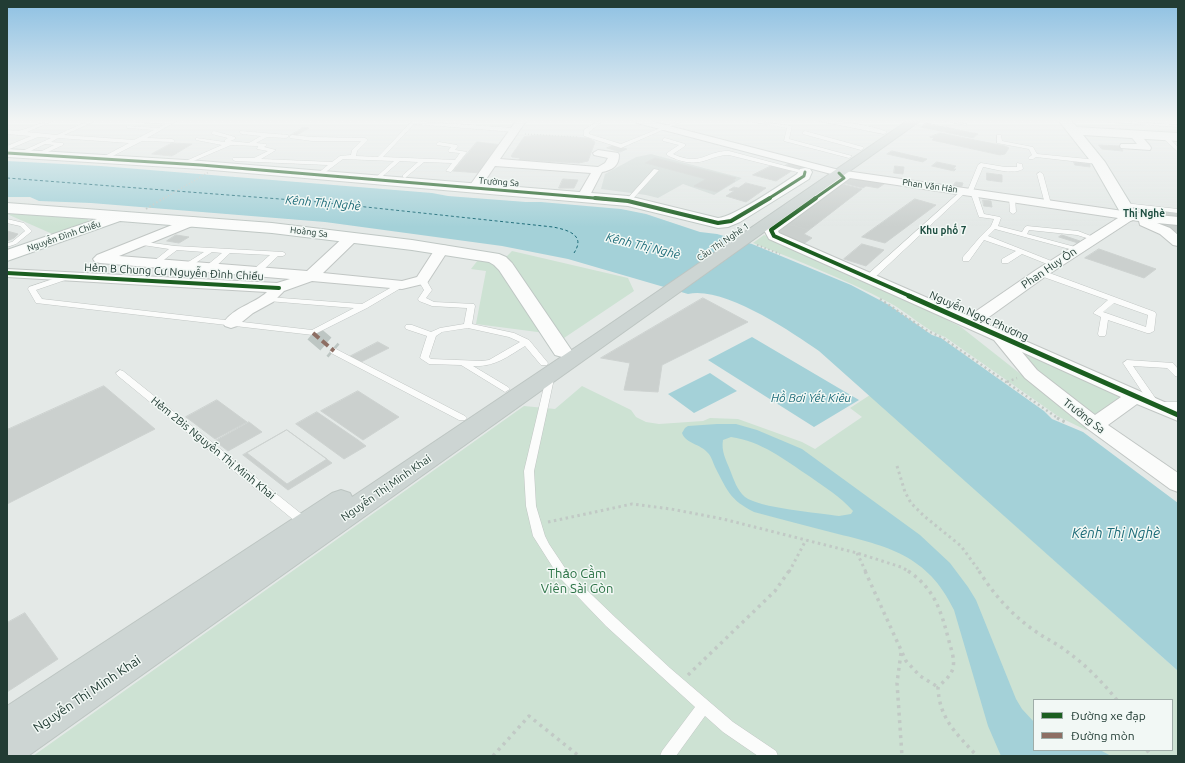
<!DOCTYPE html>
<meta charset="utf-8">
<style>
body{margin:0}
#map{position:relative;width:1185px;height:763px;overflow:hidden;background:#e4e9e7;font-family:Ubuntu,sans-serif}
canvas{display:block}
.frame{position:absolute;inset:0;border:8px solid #223c34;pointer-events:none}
.legend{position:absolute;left:1033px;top:699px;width:140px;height:52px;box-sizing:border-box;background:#f2f8f5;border:1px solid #9fada8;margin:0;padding:5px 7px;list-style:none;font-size:12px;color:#223c34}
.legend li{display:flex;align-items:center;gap:8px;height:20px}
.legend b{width:20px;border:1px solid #9fada8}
</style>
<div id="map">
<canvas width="1185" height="763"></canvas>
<div class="frame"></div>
<ul class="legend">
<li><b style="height:5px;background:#1b5e20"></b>Đường xe đạp</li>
<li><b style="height:5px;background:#8d6e63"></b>Đường mòn</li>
</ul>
</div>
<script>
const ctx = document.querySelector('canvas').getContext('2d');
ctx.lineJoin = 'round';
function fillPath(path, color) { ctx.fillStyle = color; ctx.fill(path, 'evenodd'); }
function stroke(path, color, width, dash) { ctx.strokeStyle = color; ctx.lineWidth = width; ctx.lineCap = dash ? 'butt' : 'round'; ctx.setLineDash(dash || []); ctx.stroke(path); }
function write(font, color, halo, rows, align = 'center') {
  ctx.font = font + ' Ubuntu,sans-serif'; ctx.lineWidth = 3; ctx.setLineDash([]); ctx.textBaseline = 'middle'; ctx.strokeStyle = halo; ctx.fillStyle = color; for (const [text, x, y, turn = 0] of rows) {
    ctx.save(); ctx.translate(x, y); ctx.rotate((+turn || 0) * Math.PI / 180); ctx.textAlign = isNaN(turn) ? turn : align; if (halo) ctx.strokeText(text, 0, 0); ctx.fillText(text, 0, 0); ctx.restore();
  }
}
fillPath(new Path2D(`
 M651,154L742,178L714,195L683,184L658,198L646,195L601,189L605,174L636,157Z`), '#d1dad7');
fillPath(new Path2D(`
 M7,211L86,217L89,221L80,229L57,236L7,214Z
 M764,235L784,242L868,280L961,327L1089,428L1086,430L1059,417L945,337C924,330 908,312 888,302C844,279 799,261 753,243Z
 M512,251L628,278L634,291L564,338L505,258Z
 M478,260L499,264L545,333L476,324L486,271L471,269Z
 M1025,351L1123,395L1094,416L1018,356Z
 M582,386L631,410L636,417L646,422L659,424L703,421L710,418L738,419L802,442L815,449L862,417L850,408L870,395L1178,671V756H33L524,406L555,409ZM1034,700H1172V750H1034Z`), '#cde2d3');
fillPath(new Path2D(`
 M7,161L101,166L432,193L448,196L526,202H541L621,209L646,214L700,232L717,234L752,244L851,285L889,305L932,335L941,338L1044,411L1052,419L1083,432L1178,503V671L819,351C790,331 724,286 688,294L568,259L502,246L325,222L91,203L39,201L30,197H7Z
 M752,337L859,400L814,427L708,360Z
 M710,373L737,391L694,413L668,394Z
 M717,424H736L757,430L802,449L920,535L950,563L968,587L976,600L1016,699L1022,709L1034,722V750H1100L1111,756H1001L988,726L954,610C928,555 887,546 834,533C807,526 780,519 754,512C730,500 727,490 715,467C713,462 711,456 708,453C701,444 686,444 682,433L685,428L688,426ZM731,437C761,441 785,460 809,476C824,487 840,496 853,511L851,514L839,516C819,513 759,508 745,497C737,490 734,480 730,470C726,460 721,451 723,440Z`), '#a4d1d8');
stroke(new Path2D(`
 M7,178L319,202L553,227C568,230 586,235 574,253`), '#1c6b78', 1, [3, 2.5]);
const building = new Path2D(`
 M926,123L978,134L973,138L921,127Z
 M304,127L309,128L295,136L291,135Z
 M940,133L1005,146L1009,148L1005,154L1000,155L932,140L934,138L930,137Z
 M536,135L589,138L595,142L588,161L579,163L519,160L520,158L512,157L511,156L524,137Z
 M477,142L503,145L481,173L453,171Z
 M172,143L192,144L172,156L152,154Z
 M614,145L627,149L620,152L607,148Z
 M1099,145L1120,146L1123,151L1102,149Z
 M892,151L927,159L923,162L887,154Z
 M655,158L736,178L733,180L735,181L717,192L694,186L706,179L646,163Z
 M937,162L956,166L953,169H956L954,171L932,166Z
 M1074,162L1090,164V167L1075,165Z
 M790,163L806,167L801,170L785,166Z
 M773,165L793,170L776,181L753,175Z
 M895,166L904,167L903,174L894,173Z
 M987,173L1002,175V182L987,180Z
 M858,178L887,182L878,188L866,186L863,188L843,183L849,179Z
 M563,179L578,180L574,188H559Z
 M956,182L963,183L961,189L953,187Z
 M746,183L766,188L746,202L726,196L734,191L729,190L734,187L738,188Z
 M842,184L862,189L809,230L788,224Z
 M915,199L936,205L885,243L862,237Z
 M983,200L991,201L992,207L984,206Z
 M1145,209L1178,213V220L1154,217Z
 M1156,222L1178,224V232L1168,231Z
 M788,224L809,230L804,234L812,238L802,245L780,235L779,231Z
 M7,231L18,234L14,238L7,241Z
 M176,235L189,237L179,243L167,241Z
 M1062,235L1080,241L1078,243L1059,237Z
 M862,244L884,250L866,266L844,259Z
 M1099,249L1156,269L1144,278L1085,258Z
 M703,298L748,322L662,365L658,392L624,390L630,363L601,358Z
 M378,342L389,348L359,363L349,357Z
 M104,386L155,429L7,504V430Z
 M358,391L399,417L363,440L321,411Z
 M217,400L247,422L215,439L186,417Z
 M317,412L358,440L366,446L344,459L296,424Z
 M249,422L262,432L228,451L215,441Z
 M287,430L332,463L288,490L243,455Z
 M287,430L327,459L287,484L247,453Z
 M25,613L58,659L7,692V623Z`);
fillPath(building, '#cbd0ce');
stroke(building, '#cdd2d0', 1);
stroke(new Path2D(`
 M313,333L334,351`), '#bdc6c3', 17, [17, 8]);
const lane = new Path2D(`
 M48,121H53L27,132L57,135L88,121H93V122L64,135L134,140L154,130L129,128H127V126L159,128L165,124L136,122L134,121H177L147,138L172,139L175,141L174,142L142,141L103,161L101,160V158L129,143L58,138L51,142L63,143V145L39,156L34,155L54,145L45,144L22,155H18V153L51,138L38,137L7,150V146L31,136L7,134V130L19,131Z
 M412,121L514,128L517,130L514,132L414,124L383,157L455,160L460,153L449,152L448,151L451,147L437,145L436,144L439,142L457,145L458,146L455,150L467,152L451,172L446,171L452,163L424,162L405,178L403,177V175L418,162L400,161L376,182L373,180L374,179L394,161L343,159L319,177L317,176V174L328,165L235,161L232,159L233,158H254L268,151L257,149L258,146L231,145L184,165L179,164L222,145L196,140V138L225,142V140L228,138L212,134V132L214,131L235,137V139L230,141L249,143L261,136L242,134L240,133V131L288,135L289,136L286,138L267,137L256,143L266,144L267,145L264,147L276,150L261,159L332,162L340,156L351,155L352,150L361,141H312L290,138L289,137L292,135L312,137L365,138L368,140L357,151L356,156L378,157Z
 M598,121H603L589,132V134L621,144L678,121H683L621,148L584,136V130Z
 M747,121H756L792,126L789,139L852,156L849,158L784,141L787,128Z
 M819,121C831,119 876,126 887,132L884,134Z
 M945,121H953L967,124L965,125Z
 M1106,121H1122L1178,125V127L1108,122Z
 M805,131L863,147L864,148L861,150L803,134V132Z
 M997,135H1001L1002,141L1033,147L1037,154L1098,160L1101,162L1098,164L1036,157L1033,159H1029L1028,158L1032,155L1029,149L997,143Z
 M1162,135H1166L1178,147V152L1162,137Z
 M665,138L685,144V146L673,154C702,167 704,151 729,151L808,172L805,174L729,155C721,155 715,157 707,160C693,165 680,162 667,155V153L679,145L663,141V139Z
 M981,163L1005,167H1017V163L1022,164L1023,169C1013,175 994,169 983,167L973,191L977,193L984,214L1000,217L1001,218L998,226L1022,232L1025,227L1027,226L1078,231L1096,238L1093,240L1077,235L1029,230L1027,234L1079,248L1080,249L1077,251L995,229L988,236L1059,264L1058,266H1052L1022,254L1008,263H1002V259L1016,251L984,240L969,261H963V257L981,236L991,226L994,219L979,217L971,194L967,192L978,165Z
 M654,169L659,170L630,202H626V200Z
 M1040,172L1043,174L1051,204L1050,205L1045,204L1037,174Z
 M962,190L967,191L872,280H866V276Z
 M1012,196L1015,198L1016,212L1013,214L1010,212L1009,198Z
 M1124,203L1178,209V213L1122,206L1121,205Z
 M7,219L24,223L32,231L16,244L7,247V243L12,242L25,231L20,226L7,223Z
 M138,241L175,246L283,252L286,254L283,256H278L260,273H254V269L270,255L230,253L212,270H206V266L222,253L212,252L188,268H185V264L204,252L177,250L157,265H154V261L169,249L136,244L135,243Z
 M1038,271H1044L1155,312L1156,314L1154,331L1150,333H1147L1108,320L1106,334L1105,336H1099L1098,334L1101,317L1093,313L1108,300L1038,275ZM1114,303L1148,315L1146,327L1103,312Z
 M68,274H71V278L36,290L42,299L312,330L354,308L268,301L264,299L268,297L362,304L399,283H402L406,285L367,308L313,335L36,303L28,289L29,287Z
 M419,278H425L432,290L426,298L434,302L474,304L475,306L472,324L514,333L529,340L548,363L547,365H541L525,346C507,357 495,367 473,366L508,387L510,389L505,392L461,365L429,364L420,358L427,336L406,329L405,327L406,325H412L431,332L440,328L464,324L467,308L432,306L419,301L418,299L424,290L418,280ZM468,328L509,337L520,342L489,360L482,361L431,359L429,357L436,336L442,332Z
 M334,348L465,416L467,418L465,420H459L331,353L330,351L331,349Z
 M1127,360L1173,363L1178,369V377L1175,376L1167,368L1133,366L1158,402H1178V408L1152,407L1123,363Z
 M120,370L123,371L309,520L311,523L309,526L305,527L301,526L117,375L116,373Z
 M551,371L555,374L534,471L536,506L545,536L549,544L567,571L616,618L670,668L733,722L776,751L778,756H758L723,732L705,716L676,756H660L662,751L695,707L606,626L559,577L533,536L526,506L524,471L547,374Z`);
const street = new Path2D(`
 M516,121H526L500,159L598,167L605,163L608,158L594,155L593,153L598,150L618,153L619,155C619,166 612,170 602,172L589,197L587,200H579L577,197L591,173L495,166L478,191H470L468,188Z
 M635,121H650L839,170L1130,212L1178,217V225L1157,223L1170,228L1178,235V246L1173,245L1160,234L1140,225L1139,221L1132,220L1046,276L982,322L1178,408V421L1137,404L1108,425L1178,473V492L1170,489L1088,429L1025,378L994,340L769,239L764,230L766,227L837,178L835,175L637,123ZM850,178L1118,218L1036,270L969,316L779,233L778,231ZM1022,352L1121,397L1095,415L1037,370Z
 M1134,131L1138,132L1150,146L1151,148L1150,150L1121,148L1120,146L1121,144H1137L1129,134Z
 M192,217L197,218L198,221L197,224L119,256L307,271L347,234H357L359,237L357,240L323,273L402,281L417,277L437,246L442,245L447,246L449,249L427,283L402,289L312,281L284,291L273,302L253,313L237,326L231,328L225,326L223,323C234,307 254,304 267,292L7,277V269L277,283L290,279L100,263L95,262L93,259L97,255Z`);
const secondary = new Path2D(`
 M1059,121H1071L1077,127L1178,133V141L1083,135L1105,162L1138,216L1136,219L1130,221L1124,219L1092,163Z
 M7,149L201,161L628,196L718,218C734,217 782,184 797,174L800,169L805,168L810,169L812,172L809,179L740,222L728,227L718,228L628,206L201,169L7,157Z
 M7,203L272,223L412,240L499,254L506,257L512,263L572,351L569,355L562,357L555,355L499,270L494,265L489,262L412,250L272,233L120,221L7,261V250L97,219L7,213Z`);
const primary = new Path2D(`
 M907,121H920L28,756H7V706L332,493L341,490L350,493L352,497L597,333Z`);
stroke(lane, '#c1c6c4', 1);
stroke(street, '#c1c6c4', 2);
stroke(secondary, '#bfc7c4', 2);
stroke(primary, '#bdc5c2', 2);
stroke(new Path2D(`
 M525,134L578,137`), '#c1c9c5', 1.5, [1, 2]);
stroke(new Path2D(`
 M757,245L780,254`), '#c1c9c5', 2, [1.5, 2.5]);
stroke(new Path2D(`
 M880,299L926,330L943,338L1059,419
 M1007,382L1017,378`), '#c1c9c5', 2.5, [2, 3]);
stroke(new Path2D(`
 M1057,418L1065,422
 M897,466L905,492L911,503L924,516L961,546L980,572
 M548,522L632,504L671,509L723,519L857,553L901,567L910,572
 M857,553L866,572
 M789,572L806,540`), '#c1c9c5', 3, [2.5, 3.5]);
stroke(new Path2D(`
 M865,571L906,661L920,676L938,687
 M908,571C935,589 941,611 949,641C951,649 955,659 953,668C951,676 944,681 938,687C939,719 957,734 977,756
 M979,571C994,595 1012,615 1035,631C1046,639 1058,644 1069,653C1087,666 1103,683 1117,700
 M901,653L897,683L902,756
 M688,675L775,591L789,571
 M1147,750L1151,756
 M493,756L529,716L579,756`), '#c1c9c5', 3.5, [3, 4.5]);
fillPath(lane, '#fbfcfb');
fillPath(street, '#fbfcfb');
fillPath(secondary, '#fbfcfb');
fillPath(primary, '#cdd5d3');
stroke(new Path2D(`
 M163,199L209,172`), '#c1c9c5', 1.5, [1, 2]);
stroke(new Path2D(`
 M146,209L164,198`), '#c1c9c5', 2, [1.5, 2.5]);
stroke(new Path2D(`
 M313,333L334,351`), '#8d6e63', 4, [8, 4]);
stroke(new Path2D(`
 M7,153L201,165L606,199
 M768,199L804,176L805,172
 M814,199L844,178L839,173`), '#1b5e20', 3);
stroke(new Path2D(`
 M595,198L628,201L718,223L731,221L770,198
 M816,198L771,230L774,236L912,297
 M7,273L279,288`), '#1b5e20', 4);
stroke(new Path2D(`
 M909,296L1178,415`), '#1b5e20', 5);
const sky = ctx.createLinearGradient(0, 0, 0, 227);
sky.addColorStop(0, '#8dc0e2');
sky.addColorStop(0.53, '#f3f5f4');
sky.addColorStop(1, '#f3f5f400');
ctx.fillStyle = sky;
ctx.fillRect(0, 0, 1185, 227);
write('9px', '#223c34', '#f2f8f5', [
 ["Trường Sa",499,182,4],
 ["Phan Văn Hân",930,186,8],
 ["Hoàng Sa",309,232,7],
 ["Nguyễn Đình Chiểu",64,236,-19],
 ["Cầu Thị Nghè 1",723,242,-34]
]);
write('bold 10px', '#1e4e41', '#f2f8f5', [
 ["Thị Nghè",1144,214],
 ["Khu phố 7",943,231]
]);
write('11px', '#223c34', '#f2f8f5', [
 ["Phan Huy Ôn",1049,268,-34],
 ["Hẻm B Chung Cư Nguyễn Ðình Chiểu",174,272,3],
 ["Nguyễn Ngọc Phương",979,316,24],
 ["Trường Sa",1084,416,38],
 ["Hẻm 2Bis Nguyễn Thị Minh Khai",213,448,39],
 ["Nguyễn Thị Minh Khai",386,488,-35]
]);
write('italic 12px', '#1c6b78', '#f2f8f5', [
 ["Kênh Thị Nghè",323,203,5],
 ["Kênh Thị Nghè",643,246,14],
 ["Hồ Bơi Yết Kiêu",811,398]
]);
write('13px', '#2c7346', '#f2f8f5', [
 ["Thảo Cầm",577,574],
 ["Viên Sài Gòn",577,589]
]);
write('13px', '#223c34', '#f2f8f5', [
 ["Nguyễn Thị Minh Khai",87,694,-34]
]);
write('italic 14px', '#1c6b78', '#f2f8f5', [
 ["Kênh Thị Nghè",1116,533]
]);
</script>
